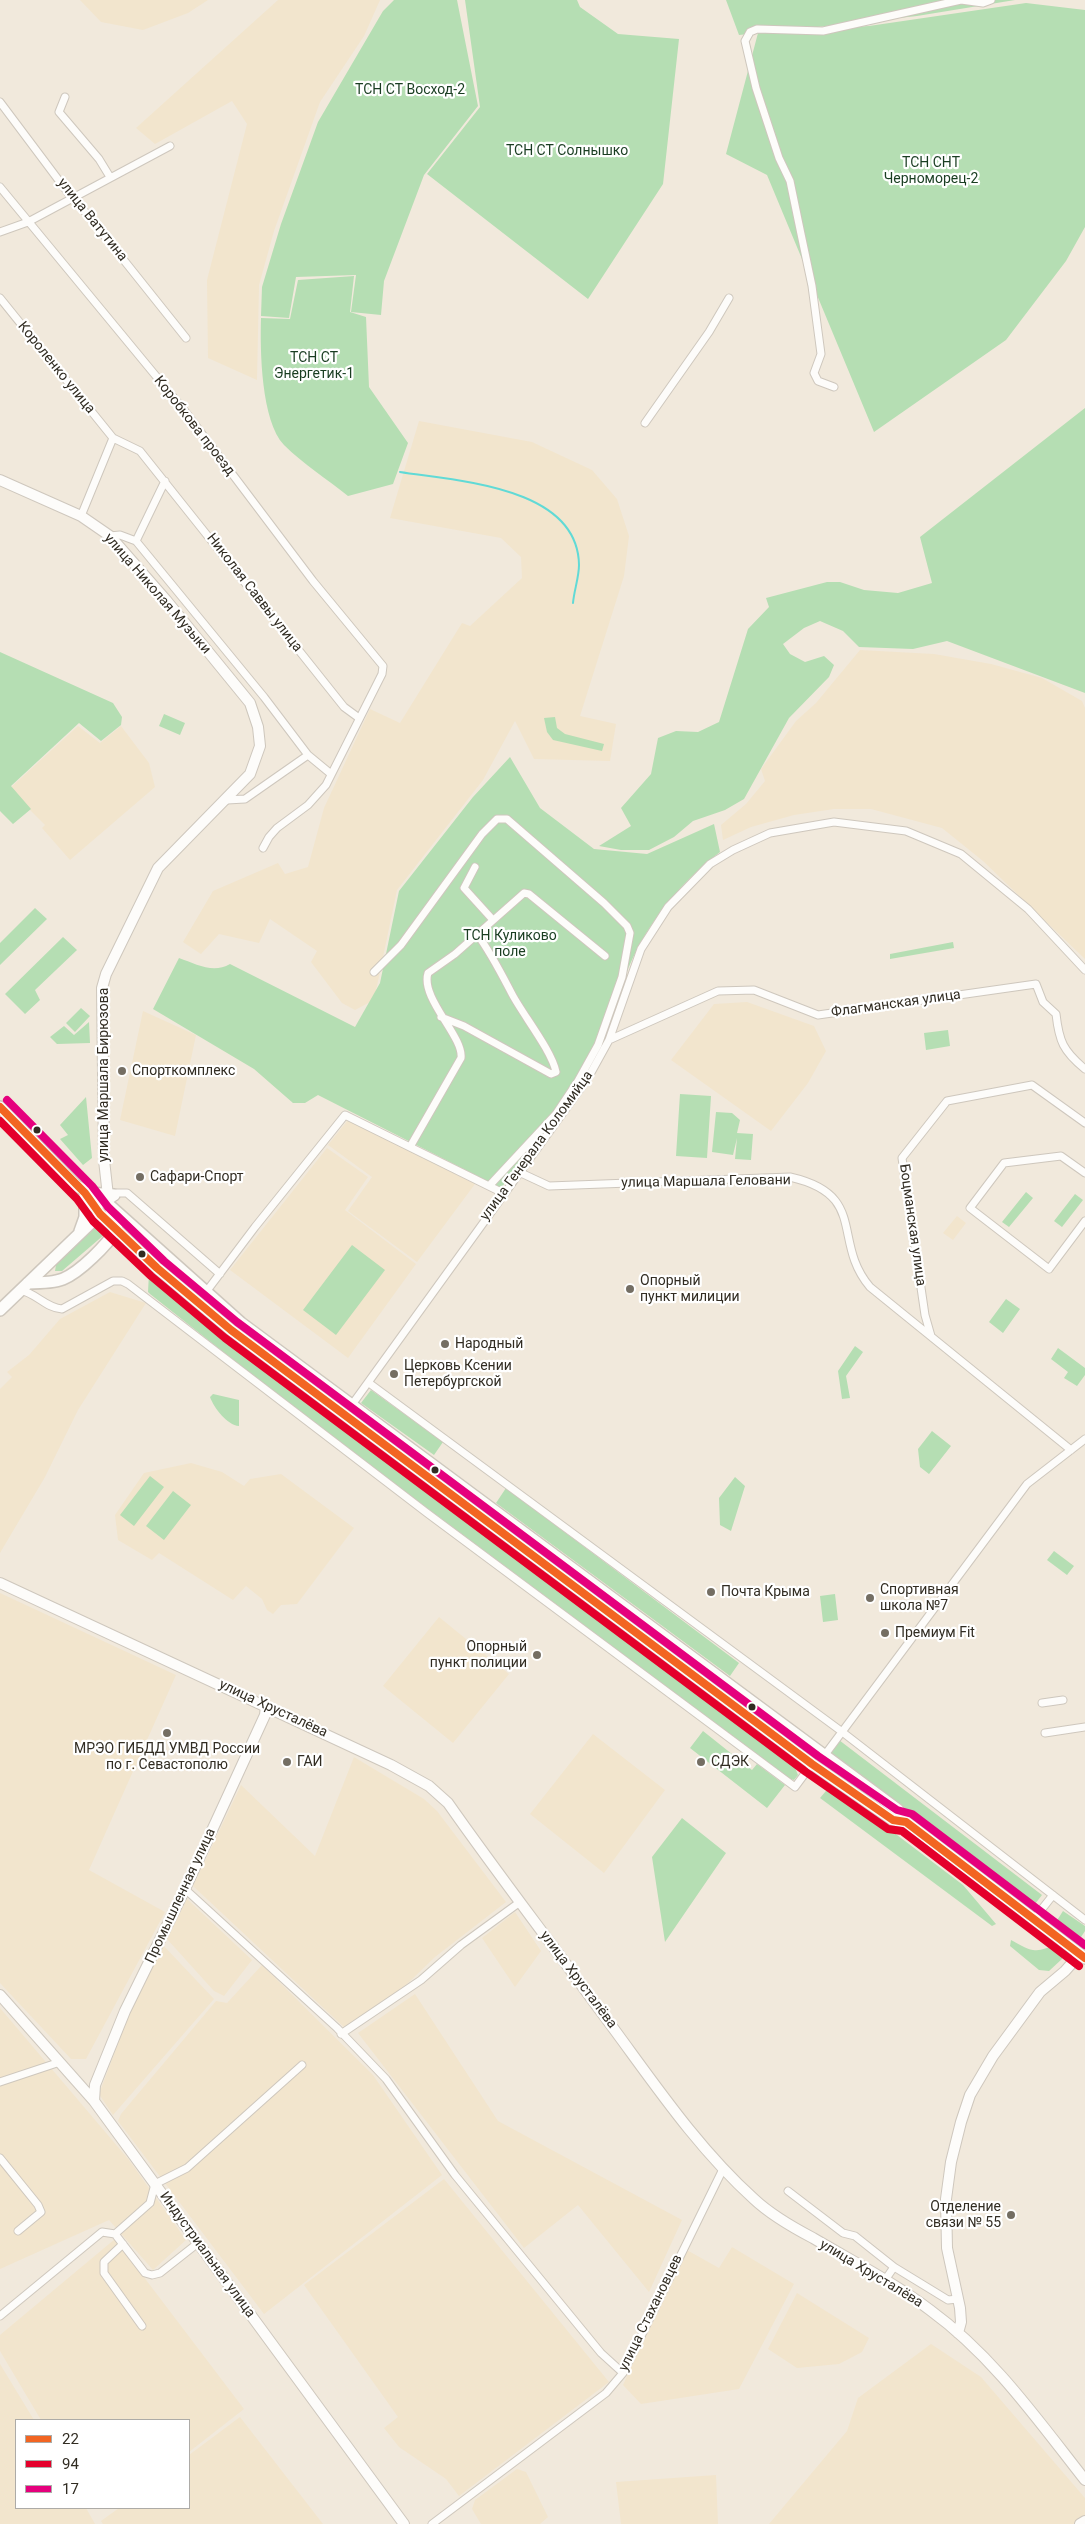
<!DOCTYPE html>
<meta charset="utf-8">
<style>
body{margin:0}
#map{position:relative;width:1085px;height:2524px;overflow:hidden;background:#f1e9dc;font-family:Roboto,sans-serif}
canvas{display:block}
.legend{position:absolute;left:15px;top:2419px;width:175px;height:90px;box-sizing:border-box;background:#fff;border:1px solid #adaba7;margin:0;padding:6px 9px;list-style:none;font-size:15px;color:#312c22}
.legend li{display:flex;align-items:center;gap:10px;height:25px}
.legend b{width:25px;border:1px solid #adaba7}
</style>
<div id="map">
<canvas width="1085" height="2524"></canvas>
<ul class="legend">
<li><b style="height:6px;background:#f26522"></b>22</li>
<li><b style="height:6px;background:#e4002b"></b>94</li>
<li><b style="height:6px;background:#e5007d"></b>17</li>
</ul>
</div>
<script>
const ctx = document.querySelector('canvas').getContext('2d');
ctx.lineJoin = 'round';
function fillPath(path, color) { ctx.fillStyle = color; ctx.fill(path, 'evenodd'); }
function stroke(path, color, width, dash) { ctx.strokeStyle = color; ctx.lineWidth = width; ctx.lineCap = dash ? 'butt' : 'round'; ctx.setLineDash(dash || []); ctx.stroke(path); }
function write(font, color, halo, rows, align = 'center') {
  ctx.font = font + ' Roboto,sans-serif'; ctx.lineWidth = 4.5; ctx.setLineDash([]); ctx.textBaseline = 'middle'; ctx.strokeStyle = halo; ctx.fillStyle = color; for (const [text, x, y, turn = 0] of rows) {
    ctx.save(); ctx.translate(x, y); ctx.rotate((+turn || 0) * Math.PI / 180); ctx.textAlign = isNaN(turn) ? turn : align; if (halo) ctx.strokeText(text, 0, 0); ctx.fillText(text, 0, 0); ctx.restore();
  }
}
fillPath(new Path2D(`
 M80,0H208L188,13L143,30L101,22Z
 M278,0H380L364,36L320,102L274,231L259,285L257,380L208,358L207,280L247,124L232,101L155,144L136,128Z
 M419,421L532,442L592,470L617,499L629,536L624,576L580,716L616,724L610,761L534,759L515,721L483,780L397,890L374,1000L355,1010L342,1003L311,962L317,951L270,919L259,943L219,934L201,954L183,942L213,891L278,863L285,874L308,867L324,808L370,709L400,723L462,623L470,626L522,578L521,557L501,538L390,518Z
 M860,650L934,654L991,664L1042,678L1082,701L1085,708V959L983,861L942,828L871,809H834L794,815L751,827L723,840L721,825L746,804L765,781L761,769L796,721L816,703Z
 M78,726L100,743L121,726L149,763L155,787L70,860L42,828L45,825L9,789Z
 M747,1002L814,1026L826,1051L808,1083L771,1131L671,1060L714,1004Z
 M143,1011L196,1035L175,1136L120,1120Z
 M348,1120L475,1184L417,1262L348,1211L372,1177L328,1145Z
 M327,1148L368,1177L345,1210L416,1264L348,1358L230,1270Z
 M957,1216L966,1223L953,1240L943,1233Z
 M110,1292L146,1303L78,1410L45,1477L0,1553V1389L12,1377L7,1372L29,1355L60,1319Z
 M191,1463L222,1472L244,1486L250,1479L281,1474L354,1528L297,1604L281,1605L273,1614L267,1610L262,1599L246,1586L233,1600L159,1553L152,1560L118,1540L115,1515L144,1473Z
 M0,1593L176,1675L89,1870L165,1912L86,2059H71L0,1983Z
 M439,1617L509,1674L453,1743L383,1686Z
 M593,1734L665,1790L604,1873L530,1814Z
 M354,1757L424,1799L437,1811L506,1902L435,1957L408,1983L347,2030L193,1886L241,1785L315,1856Z
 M187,1899L252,1960L224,1996L214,1991L167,1939Z
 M515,1912L541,1951L515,1987L482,1938Z
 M162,1944L214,1999L113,2115L99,2094L131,2009Z
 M262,1965L373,2075L442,2175L264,2314L118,2121L121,2114L216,2001L227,2003Z
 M415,1994L498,2121L682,2220L649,2292L578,2205L524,2248L358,2033Z
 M0,2008L129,2160L186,2240L153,2270L109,2220L0,2269Z
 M444,2179L609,2382L459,2496L446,2479L399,2447L384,2428L398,2417L304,2285Z
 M115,2239L244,2409L189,2452V2420H41L0,2351V2335Z
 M732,2247L794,2284L739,2389L641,2404L623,2385L685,2249L719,2268Z
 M797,2293L869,2338L862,2352L839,2364L797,2368L768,2349Z
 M931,2344L981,2377L1085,2498V2516L1073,2524H769L847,2431L858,2398Z
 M0,2364L34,2420H16V2508H86L95,2524H0Z
 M240,2417L323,2524H103L101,2521L119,2508H189V2455Z
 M517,2469L526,2472L548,2517L540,2524H481L472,2509L475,2500Z
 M716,2475L718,2524H621L616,2482Z`), '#f2e5cd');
fillPath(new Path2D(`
 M394,0H457L478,106L424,175L384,281L381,315L351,312L356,275L296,277L289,318L261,316L262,287L281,224L318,122L383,11Z
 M465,0H577L580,7L618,34L679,39L663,184L588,299L427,174L480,107Z
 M726,0H1015L917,16L773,32L869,26L1026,3L1085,10V227L1066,261L1006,340L874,432L767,175L726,154L758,33L739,35Z
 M354,276L350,312L366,317L369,387L408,443L393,484L348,496C327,479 303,464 284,445C261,421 260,350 261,318L290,319L298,280Z
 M1085,408V693L947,641L913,649L859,647L843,631L820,621L804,628L783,644L790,654L805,662L824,656L834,665L829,677L789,718L744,799L725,810L693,821L674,837L649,850H621L599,846L631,826L621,808L651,774L658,738L676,731L698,732L719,722L748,629L769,607L766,598L827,582H840L864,590L898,593L932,583L920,537Z
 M0,652L113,703L122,717L121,725L101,741L79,723L11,786L31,809L13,824L0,811Z
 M164,714L185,723L180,735L159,726Z
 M555,717L557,728L565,734L604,744L602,751L553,740L547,732L544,718Z
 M510,757L540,808L594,849L647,854L714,824L720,852C678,885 644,926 625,977C613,1008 607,1040 589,1069C564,1111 531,1150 501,1188L318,1095L305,1103H293L254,1069L153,1009L179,958C196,964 213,974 230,964L355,1027L380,983L399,891L473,797Z
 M35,908L47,919L0,965V943Z
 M63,937L77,950L35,990L40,1000L25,1014L5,994Z
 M953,942L954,948L890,959V954Z
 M81,1008L90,1016L75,1032L66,1023Z
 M89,1022L90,1043L57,1044L50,1037L64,1026L74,1035Z
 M948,1030L950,1046L926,1050L924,1033Z
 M680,1094L711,1096L707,1158L676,1156Z
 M86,1097L92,1158L83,1165L60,1139L68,1135L60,1125Z
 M716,1112L732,1113L740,1120L737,1133L753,1134L751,1160L735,1159L737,1138L733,1155L712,1152Z
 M1026,1192L1033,1198L1009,1227L1002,1222Z
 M1075,1194L1083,1200L1062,1227L1054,1221Z
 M102,1224L106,1231L105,1234L62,1271H55L56,1265L95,1226Z
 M352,1245L385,1270L336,1335L303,1310Z
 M149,1273L229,1336L533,1568L791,1758L798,1775L794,1780L790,1779L313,1423L150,1294L148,1292Z
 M1006,1299L1020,1309L1003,1333L989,1322Z
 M855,1346L863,1352L846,1376L850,1398L842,1399L838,1371Z
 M1058,1348L1085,1368V1375L1077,1386L1064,1378L1068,1372L1051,1359Z
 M371,1390L443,1442L434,1455L361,1403Z
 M213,1394L239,1400V1426C227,1425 214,1408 210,1397Z
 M932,1431L951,1446L929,1474L920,1467L918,1449Z
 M150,1476L164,1487L134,1526L120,1515Z
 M735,1477L745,1486L731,1531L720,1525L719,1498Z
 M506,1488L739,1663L730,1676L496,1503Z
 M173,1491L191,1505L164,1540L146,1526Z
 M1054,1551L1074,1566L1067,1575L1047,1560Z
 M835,1594L838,1620L823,1622L820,1596Z
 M703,1731L752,1770L757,1764L785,1785L767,1808L690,1748Z
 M839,1740L1042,1895L1035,1904L829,1754Z
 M831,1785L963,1885L996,1924L992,1926L820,1798Z
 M682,1818L726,1853L665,1942L652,1857Z
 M1063,1911L1085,1926V1931L1079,1940L1056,1922Z
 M1011,1940C1017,1943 1026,1949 1033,1950C1047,1952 1048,1941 1062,1953V1959L1049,1971L1039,1970L1010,1946Z`), '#b5deb3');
stroke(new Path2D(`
 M400,472C456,481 578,486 579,565C579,577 574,591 573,603`), '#61dad6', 2);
const street = new Path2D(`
 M65,97L59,112L99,159L110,177
 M0,102L72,198L87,214L186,338
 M0,187L184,410L313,581L383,666L382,674L326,785L308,805L277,828L269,837L263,848
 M0,232L28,222L170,146
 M0,298L113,438L140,451L344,707L359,718
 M834,387L818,381L814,373L821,354L812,286L801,234L790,181L779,158L756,88L745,41L750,32L757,29L823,31L961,0L983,3L991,0
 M645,423L709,332L729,298
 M81,516L113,438
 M110,536L120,535L136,541L264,697L308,755L331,774
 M136,541L165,481
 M227,800L245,799L308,755
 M475,867L464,888L493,920
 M374,972L401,945L482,834L497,819H507L604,903L627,926L630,933L622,977L598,1045L578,1081L556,1114L489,1186
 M441,1017L464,1026L551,1074L556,1072C552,1051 523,1015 512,994C501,973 491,953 477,934
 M609,1040L718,991L754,990L818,1015L1036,984L1043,1002L1056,1014C1059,1041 1063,1051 1085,1069
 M410,1147L461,1058C464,1037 420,998 428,973L455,954L524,893L529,894L605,956
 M521,1173L549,1186L790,1177C869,1195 831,1241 870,1287L1071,1450
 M1085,1173L1061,1156L1004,1163L970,1208L1049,1269L1085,1221
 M113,1198L117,1193H127L220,1274
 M20,1290C36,1293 46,1308 62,1309L113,1281H122L128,1284L427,1513L795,1787L812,1764
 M206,1292L255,1227L345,1115L503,1193
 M931,1336L925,1315L902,1158L947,1101L1032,1085L1085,1123
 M369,1383L841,1731L1085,1920
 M351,1406L588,1078L609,1040L641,949L668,907L710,864L733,850L770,833L834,822L906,831L961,854L1028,909L1085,970
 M1042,1703L1063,1700
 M1045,1733L1085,1727
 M824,1756L1027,1484L1085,1439
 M185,1889L337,2028L386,2079L455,2175L601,2353L623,2373
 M1034,1919L1053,1895
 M341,2034L421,1980L461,1945L520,1902
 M0,2082L60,2062
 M0,2158L38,2205L41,2212L18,2231
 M788,2191L843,2233L855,2236L894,2267L885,2280
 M115,2234L150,2203L155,2184L187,2168L302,2065
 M123,2244L104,2262V2273L142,2326
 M894,2267L948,2300L958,2299
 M0,2316L102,2232L115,2234L145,2273L152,2275L160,2273L198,2243
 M432,2524L606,2393L623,2373L723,2169`);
const secondary = new Path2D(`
 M0,480L81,516L110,536L166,600L250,703L258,727L260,746L250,774L158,868L106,974L102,988L104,1160L109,1205L117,1229
 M0,1583L391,1765L429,1786L448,1803C497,1873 549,1940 599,2009C648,2074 693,2144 754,2199C771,2215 792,2227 813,2238C852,2261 893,2282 930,2310C993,2356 1037,2419 1085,2480
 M0,1995L94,2101L404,2524
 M94,2101L95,2085L125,2011L185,1889L265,1715L266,1706
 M958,2333L961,2322L960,2308L947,2248L946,2199L951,2162L961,2122L970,2095L993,2056L1040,1992L1065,1971L1080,1954
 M1080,2524L1085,2521`);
const primary = new Path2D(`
 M0,1107L77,1186L109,1205L241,1323L898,1810L906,1822L1085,1958
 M90,1193L114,1195
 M86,1195L100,1214L157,1268L231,1330L812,1764L893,1820L906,1822
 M80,1231L85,1217V1194
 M28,1283C39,1283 53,1283 63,1279C80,1272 107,1245 117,1229
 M0,1310L100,1214`);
stroke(street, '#cec7bd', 9);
stroke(secondary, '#cec7bd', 12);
stroke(primary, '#cec7bd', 14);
stroke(street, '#fdfcfa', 7);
stroke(secondary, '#fdfcfa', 10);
stroke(primary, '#fdfcfa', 11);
stroke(new Path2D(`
 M0,1107L85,1193L100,1214L157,1268L231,1330L812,1764L893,1820L906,1822L1085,1958`), '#f26522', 8);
stroke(new Path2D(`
 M0,1121L77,1199L93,1221L151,1276L225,1338L806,1772L888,1829L902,1831L1079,1966`), '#e4002b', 8);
stroke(new Path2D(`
 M7,1100L92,1186L108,1207L164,1261L237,1322L818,1756L897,1810L912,1814L1085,1945`), '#e5007d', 8);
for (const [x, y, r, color] of [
 [122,1071,5,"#746e63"],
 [37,1130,4.5,"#312c22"],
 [140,1177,5,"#746e63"],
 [142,1254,4.5,"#312c22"],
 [630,1289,5,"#746e63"],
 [445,1344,5,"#746e63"],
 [394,1374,5,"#746e63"],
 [435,1470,4.5,"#312c22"],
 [711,1592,5,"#746e63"],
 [870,1598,5,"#746e63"],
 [885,1633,5,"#746e63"],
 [537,1655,5,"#746e63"],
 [752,1707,4.5,"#312c22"],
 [167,1733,5,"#746e63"],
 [287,1762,5,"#746e63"],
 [701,1762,5,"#746e63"],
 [1011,2215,5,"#746e63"]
]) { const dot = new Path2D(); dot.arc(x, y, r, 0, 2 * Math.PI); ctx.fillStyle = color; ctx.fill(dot); stroke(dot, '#fff', 2); }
write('14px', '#193d21', '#fff', [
 ["ТСН СТ Восход-2",410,90],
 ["ТСН СТ Солнышко",567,151],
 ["ТСН СНТ",931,163],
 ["Черноморец-2",931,179],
 ["ТСН СТ",314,358],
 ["Энергетик-1",314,374],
 ["ТСН Куликово",510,936],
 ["поле",510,952]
]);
write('14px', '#312c22', '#fff', [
 ["улица Ватутина",92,220,51],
 ["Короленко улица",56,368,51],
 ["Коробкова проезд",194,426,52],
 ["Николая Саввы улица",254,593,52],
 ["улица Николая Музыки",157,594,49],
 ["Флагманская улица",896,1004,-8],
 ["улица Маршала Бирюзова",104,1075,-90],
 ["улица Генерала Коломийца",537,1146,-54],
 ["улица Маршала Геловани",706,1182,-1],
 ["Боцманская улица",912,1225,82],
 ["улица Хрусталёва",273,1709,25],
 ["Промышленная улица",181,1896,-65],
 ["улица Хрусталёва",578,1980,53],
 ["Индустриальная улица",207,2255,54],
 ["улица Хрусталёва",871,2274,31],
 ["улица Стахановцев",651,2313,-64]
]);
write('14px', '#312c22', '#fff', [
 ["Спорткомплекс",132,1071],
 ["Сафари-Спорт",150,1177],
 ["Опорный",640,1281],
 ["пункт милиции",640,1297],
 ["Народный",455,1344],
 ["Церковь Ксении",404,1366],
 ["Петербургской",404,1382],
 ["Спортивная",880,1590],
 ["школа №7",880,1606],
 ["Почта Крыма",721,1592],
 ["Премиум Fit",895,1633],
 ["Опорный",527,1647,"right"],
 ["пункт полиции",527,1663,"right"],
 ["МРЭО ГИБДД УМВД России",167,1749,"center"],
 ["по г. Севастополю",167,1765,"center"],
 ["ГАИ",297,1762],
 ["СДЭК",711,1762],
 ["Отделение",1001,2207,"right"],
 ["связи № 55",1001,2223,"right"]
], 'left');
</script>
